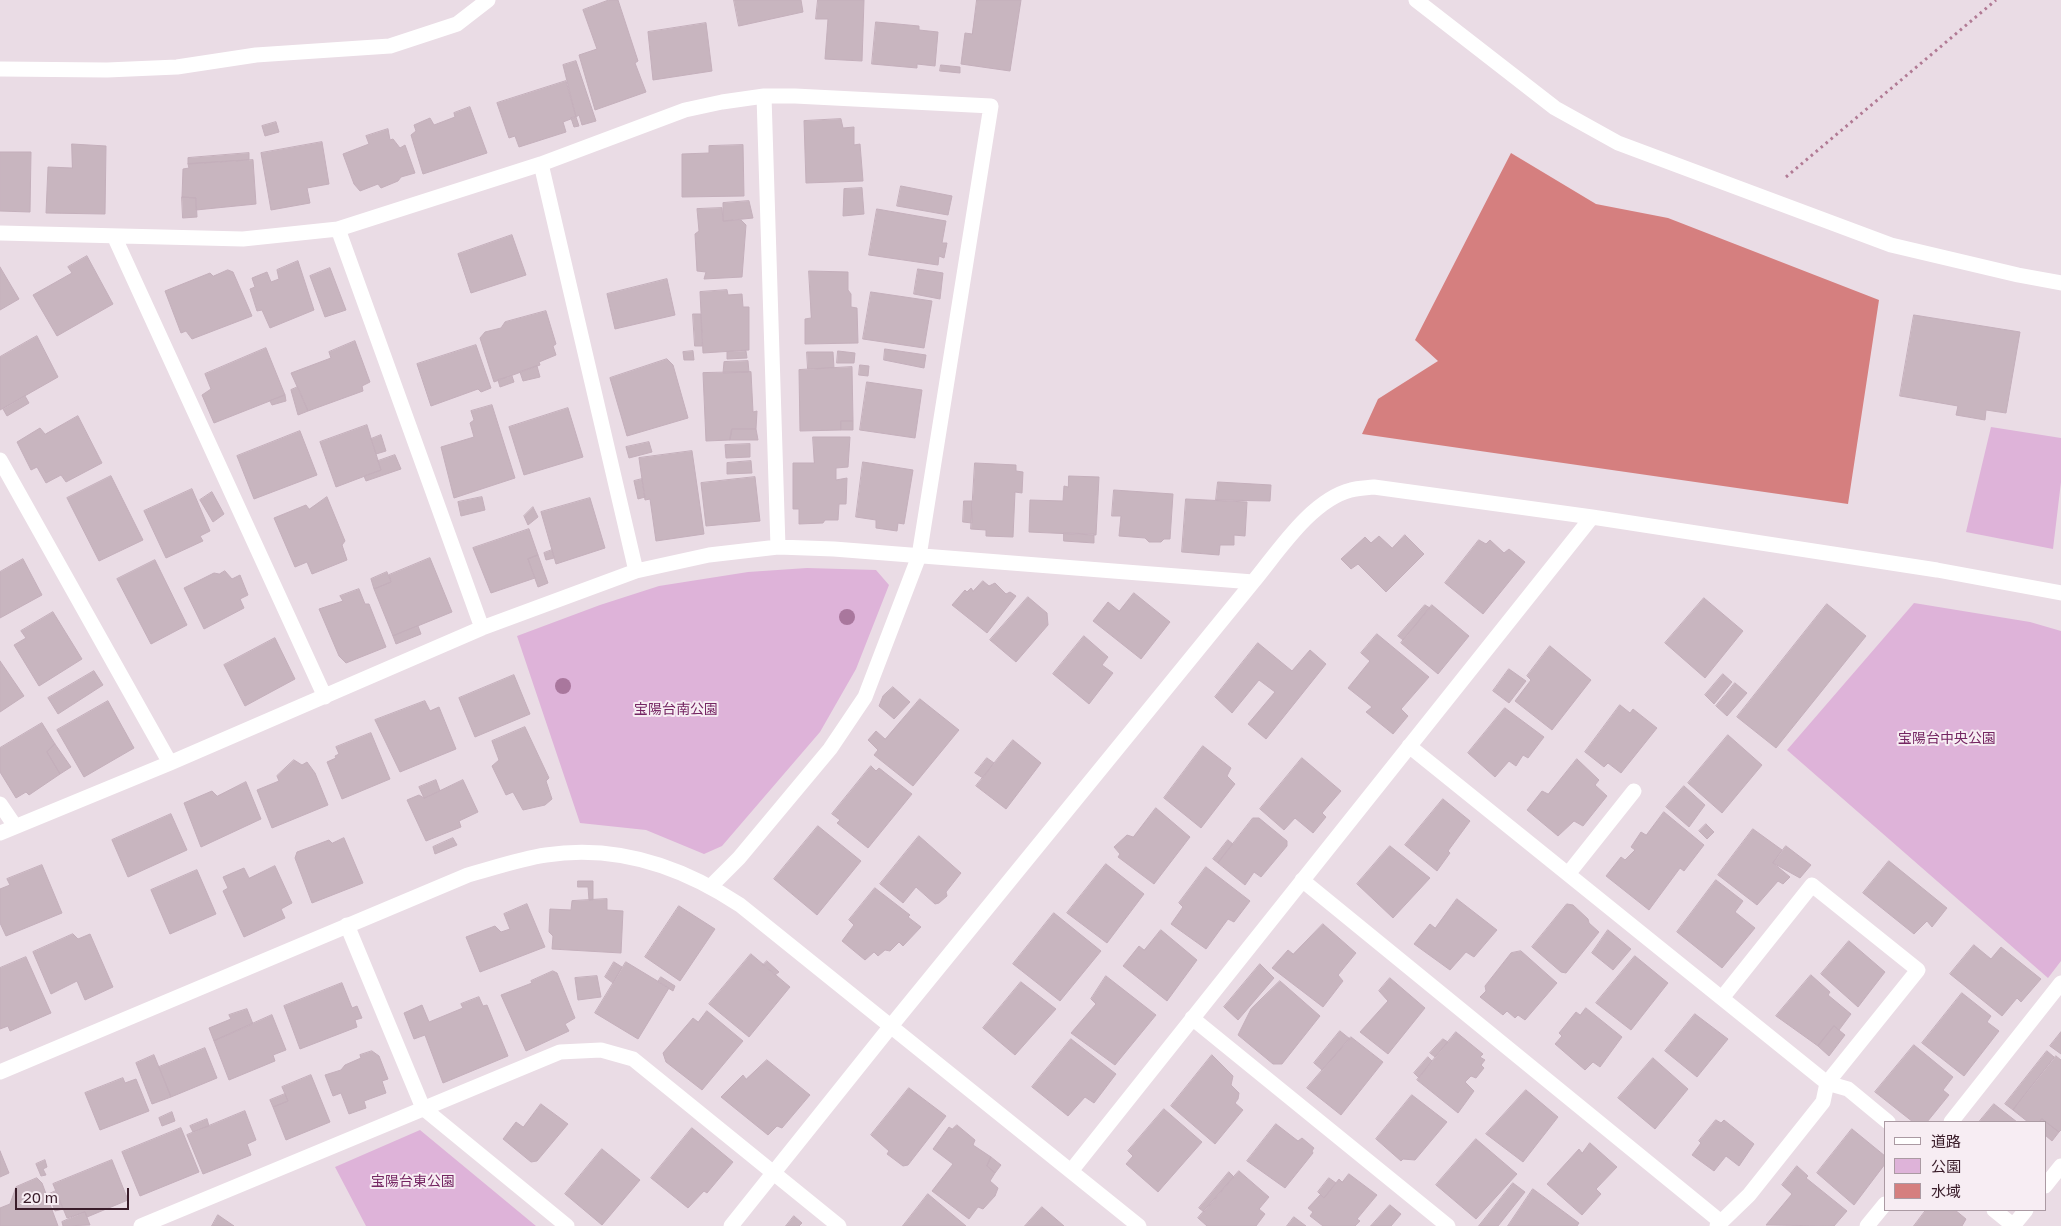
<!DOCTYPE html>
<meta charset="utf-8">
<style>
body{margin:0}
#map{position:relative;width:2061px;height:1226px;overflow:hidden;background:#eadce5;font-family:"Golos Text","Noto Sans JP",sans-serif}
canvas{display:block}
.legend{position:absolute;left:1884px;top:1121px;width:162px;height:90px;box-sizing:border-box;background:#f7edf3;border:1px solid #ab9aa3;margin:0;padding:6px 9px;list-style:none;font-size:15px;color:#3a1d2a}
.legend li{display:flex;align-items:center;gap:10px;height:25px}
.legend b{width:25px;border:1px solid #ab9aa3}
.scale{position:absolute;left:15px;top:1188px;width:114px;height:22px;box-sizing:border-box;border:2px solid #3a1d2a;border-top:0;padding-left:6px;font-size:15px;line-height:18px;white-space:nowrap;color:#3a1d2a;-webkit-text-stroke:4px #f7edf3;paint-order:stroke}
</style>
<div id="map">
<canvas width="2061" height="1226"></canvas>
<ul class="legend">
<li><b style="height:6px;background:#fff"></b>道路</li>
<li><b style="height:14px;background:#deb3d9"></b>公園</li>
<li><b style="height:14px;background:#d57f7f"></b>水域</li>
</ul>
<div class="scale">20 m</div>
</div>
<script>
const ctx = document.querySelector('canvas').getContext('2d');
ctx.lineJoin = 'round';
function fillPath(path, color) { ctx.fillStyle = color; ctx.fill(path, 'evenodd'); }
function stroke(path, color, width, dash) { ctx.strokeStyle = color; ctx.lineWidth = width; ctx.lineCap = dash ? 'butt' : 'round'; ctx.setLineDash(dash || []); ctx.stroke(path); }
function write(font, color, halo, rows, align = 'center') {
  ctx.font = font + ' "Golos Text","Noto Sans JP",sans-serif'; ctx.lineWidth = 4; ctx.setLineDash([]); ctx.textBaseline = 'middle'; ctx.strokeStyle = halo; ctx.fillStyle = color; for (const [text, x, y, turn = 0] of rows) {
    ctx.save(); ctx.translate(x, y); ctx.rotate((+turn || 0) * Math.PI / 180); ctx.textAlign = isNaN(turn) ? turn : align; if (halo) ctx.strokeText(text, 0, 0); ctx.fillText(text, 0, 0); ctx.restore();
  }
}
fillPath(new Path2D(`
 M1991,427L2061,438V482L2053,549L1966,532Z
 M807,568L876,570L889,585L856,669L820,732L722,846L704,854L646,830L580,823L517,636L600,605L659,586L748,572Z
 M1914,603L2030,622L2061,631V961L2048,978L1787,750Z
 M420,1130L536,1226H366L335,1167Z`), '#deb3d9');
fillPath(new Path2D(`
 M1511,153L1596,204L1668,218L1879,300L1848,504L1362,434L1378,399L1438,361L1415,340Z`), '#d57f7f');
const building = new Path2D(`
 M609,0H618L638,61L635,63L646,92L595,110L579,55L597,49L583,10Z
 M734,0H801L803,12L739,26Z
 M818,0H864L862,61L825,59L828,19H816Z
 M977,0H1021L1010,71L961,64L965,33L972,34Z
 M876,22L919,26V30L938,32L935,66L917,64V68L872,64Z
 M706,23L712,71L653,80L648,32Z
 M576,61L596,121L582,125L579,115L576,117L563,65Z
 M941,65L960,67V73L940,71Z
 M566,81L576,117L563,122L566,132L519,147L515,136L509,138L497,103Z
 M470,107L487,153L423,174L411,135L416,131L414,125L430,118L434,125L455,117L454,113Z
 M576,117L579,126L574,127L571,118Z
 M841,119L843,128L854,127V145L860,144L863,181L806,183L804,121Z
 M276,122L279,132L265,136L262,126Z
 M388,129L390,140L393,139L400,148L405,145L415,173L401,177L398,181L381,188L378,184L360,191L354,184L343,154L369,144L366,136Z
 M322,142L329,184L307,188L310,203L271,210L261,153Z
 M72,144L106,146L105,214L46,213L48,167L72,168Z
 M743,145L744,196L682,197V154L709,153V146Z
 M0,152H31L30,212L0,211Z
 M249,153V160L188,164V158Z
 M253,160L256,204L196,210V198L182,197L183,169L189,168L188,164Z
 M901,186L952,196L948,215L897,206Z
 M862,188L864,214L843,216L844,189Z
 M182,197L196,198L197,217L183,218Z
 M749,201L753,218L723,221V203Z
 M722,208L723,221L741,220L746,225L742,277L704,279L706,272L697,271L695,234L699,231L697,209Z
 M877,209L946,221L942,243H947L944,258L939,256L938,265L869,255Z
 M512,235L526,275L471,293L458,254Z
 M87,256L113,304L57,336L33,295L72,273L68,267Z
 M298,261L314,310L270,328L262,310L257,311L250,289L255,287L252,278L267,272L271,282L279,279L277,270Z
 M0,267L19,299L0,310Z
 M330,268L346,310L325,317L310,276Z
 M918,269L943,273L940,299L914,294Z
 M228,270L233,272L252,316L192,339L186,331L181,333L165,291L210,273L213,276Z
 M809,271L848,272V290L851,294V307L857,308L858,343L805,344V319L811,318Z
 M667,279L675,315L615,329L607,294Z
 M727,290L728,295L742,294L743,307H749V350L703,353L700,292Z
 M871,292L932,301L924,348L863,339Z
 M546,311L556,344L553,346L556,355L539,362L540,365L494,382L480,338L485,332L501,328L505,322Z
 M693,314H701L702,346H695Z
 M1914,315L2020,332L2006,413L1986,410L1985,420L1956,415L1958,406L1900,396Z
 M37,336L58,377L0,410V357Z
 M355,341L370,382L362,386L363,391L308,411L291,373L331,358L329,352Z
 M476,345L491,388L481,392L478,389L431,406L417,364Z
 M266,348L285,395L214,423L202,395L211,389L205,374Z
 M885,349L926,355L924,368L884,360Z
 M693,351L694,360H684L683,352Z
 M746,351L747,358L727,359V352Z
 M838,351L855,353L854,363H837Z
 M807,352H833L834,368L808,369Z
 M667,359L673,365L688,418L627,436L610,378Z
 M748,361L749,372L723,373L724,362Z
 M860,365L869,366L868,376L859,375Z
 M537,366L540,377L523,381L520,372Z
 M852,367L853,421H841V430L800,431L799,370Z
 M751,372L753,412L757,411L756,429H732L730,440L706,441L703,373Z
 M512,376L514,382L500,387L498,380Z
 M867,382L922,390L915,438L860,430Z
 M298,387L308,411L298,415L291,390Z
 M285,395L286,401L272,405L270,401Z
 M25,396L29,403L7,416L3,409Z
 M492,405L515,478L454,498L441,447L474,437L470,423L474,420L471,411Z
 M568,408L583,457L524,475L509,427Z
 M78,416L102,463L66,482L61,475L46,483L37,467L31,470L17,442L40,428L45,434Z
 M841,421H853V430H841Z
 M367,425L381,470L336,487L320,442Z
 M732,429H756L758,440H730Z
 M300,431L317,475L254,499L237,456Z
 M381,435L386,451L376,454L371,439Z
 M813,437H850L848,467L836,468V480L847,478L846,504H839L838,520H825L823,523L799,524V509H793V463H814Z
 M649,442L652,452L629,458L626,447Z
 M750,444V457L726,458L725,445Z
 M692,451L704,534L656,541L650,499L645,500L639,458Z
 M395,455L401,469L366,481L364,476L381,470L378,461Z
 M751,461L752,473L727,474V463Z
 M863,462L913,470L904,524L898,523L897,531L876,528V520L856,517Z
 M975,463L1016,465V471L1023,472L1022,493L1015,492L1013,537L986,536V530L971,529Z
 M111,476L143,540L99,561L67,498Z
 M1069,476L1099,477L1096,535L1029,532L1030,500L1063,501L1064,486L1068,487Z
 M755,477L760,521L706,526L701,483Z
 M642,479L645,497L638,499L634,481Z
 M1218,482L1271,485L1270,501L1216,500Z
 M192,489L210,531L200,536L203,541L166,558L144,511Z
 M1114,490L1173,494L1170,539H1164L1161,542H1149L1145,538L1119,536L1121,516H1112Z
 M212,492L224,514L213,522L200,500Z
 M327,497L345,541L342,545L347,560L312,574L307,562L295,567L274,518L306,505L309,509Z
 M482,497L485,510L461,516L458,502Z
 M590,498L605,548L556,564L541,512Z
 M1186,499L1247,502L1245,536L1234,535V545H1220L1219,555L1182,552Z
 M964,501H972V523L963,522Z
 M533,507L538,517L528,525L524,516Z
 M529,529L538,555L528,559L535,578L491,593L473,548Z
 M1064,533L1094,534V543L1064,541Z
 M1405,535L1424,554L1386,592L1358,564L1351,569L1341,559L1365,537L1371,543L1379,536L1392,548Z
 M1479,540L1486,544L1490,540L1504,553L1509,549L1525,562L1483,614L1445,583Z
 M552,550L554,558L546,560L544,553Z
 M538,555L548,583L538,587L528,559Z
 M430,558L452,612L393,636L374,589L391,582L389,575Z
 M23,559L42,595L0,618V572Z
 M155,560L187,625L151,644L117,579Z
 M225,571L232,579L240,575L248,595L240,599L244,608L204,629L184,588L214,573L219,574Z
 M387,572L391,582L374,589L371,579Z
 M983,581L989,586L995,583L1006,594L1010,592L1016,596L987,633L952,605L965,590L967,592L971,588L973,591Z
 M359,589L365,604H369L386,647L346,663L339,656L319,609L343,601L340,596Z
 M1134,593L1170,622L1141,659L1093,621L1108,602L1119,611Z
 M1028,597L1047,613L1048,625L1016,662L990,640Z
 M1704,598L1743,631L1705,678L1665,643Z
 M1827,604L1866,636L1776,748L1737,717Z
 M1425,605L1430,608L1403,640L1398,636Z
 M1432,605L1469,636L1438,674L1401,643Z
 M53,612L82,659L39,686L14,645L26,638L21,631Z
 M418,626L421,634L396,644L393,636Z
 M1377,634L1429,677L1401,709L1408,716L1393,734L1366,712L1372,707L1348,688L1370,661L1361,653Z
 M1084,636L1108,657L1102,665L1113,673L1089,704L1053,674Z
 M275,638L295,679L245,706L224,665Z
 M1258,643L1292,671L1310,650L1326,664L1266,739L1248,724L1275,692L1259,680L1232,713L1215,697Z
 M1550,646L1591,680L1552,730L1515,701L1531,680L1527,676Z
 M0,661L24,696L0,712Z
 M1509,669L1526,681L1509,703L1493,691Z
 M94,671L103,685L58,714L48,698Z
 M1723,674L1732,682L1714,704L1705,695Z
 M514,675L530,714L475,737L459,698Z
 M1735,683L1747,693L1727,716L1716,706Z
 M893,687L910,702L894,719L879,706L883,696Z
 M920,699L959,730L913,786L874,755L878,750L868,740L876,731L885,739Z
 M108,701L134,748L84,777L57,730Z
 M425,701L430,711L439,707L456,749L400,772L375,720Z
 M1620,705L1630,713L1633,709L1657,728L1621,773L1608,763L1604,767L1585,752Z
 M1505,708L1544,737L1528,758L1523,755L1516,766L1509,761L1495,777L1468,753Z
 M42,723L55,744L47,752L60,774L29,795L26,792L16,798L0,772V748Z
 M525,727L549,778L546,781L552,799L545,805L523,810L513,792L506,795L492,766L499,760L492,741Z
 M371,733L390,779L342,799L327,762L336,758L335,756L339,754L336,747Z
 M1728,735L1762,765L1722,813L1688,783Z
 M1013,740L1041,763L1006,809L976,786Z
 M55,744L71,767L60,774L47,752Z
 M1203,746L1231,768L1227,776L1235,784L1201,828L1164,798Z
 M987,758L994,763L983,778L975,773Z
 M1302,758L1341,791L1322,813L1326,817L1313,833L1295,818L1284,830L1260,809Z
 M1577,759L1599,780L1595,785L1607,796L1583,826L1574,821L1558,836L1527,810L1542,791L1548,794Z
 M294,760L302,765L307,762L315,773L328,805L272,828L257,790L279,781L277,776Z
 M871,766L876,771L879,768L912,794L868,848L837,823L840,820L832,814Z
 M436,780L440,791L424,798L419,787Z
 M463,780L478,812L459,821L461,827L426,841L407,800L419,795L424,798Z
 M246,782L261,819L201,847L184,803L212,791L217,796Z
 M1684,786L1705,805L1689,827L1666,807Z
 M1443,799L1470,821L1448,851L1450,853L1437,871L1405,845Z
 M1156,808L1190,837L1154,884L1118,857L1120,854L1114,847L1127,835L1133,837Z
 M1664,812L1704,845L1684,871L1680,868L1649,910L1606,876L1621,857L1625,860L1635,850L1631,847L1641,832L1646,835Z
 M171,814L187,850L128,877L112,840Z
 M1253,818H1259L1287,841V846L1261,877L1254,872L1245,885L1218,863Z
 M1706,824L1714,832L1707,839L1699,831Z
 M818,826L861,861L817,915L774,879Z
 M1753,829L1782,850L1773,863L1790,877L1783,884L1778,881L1757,905L1718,875Z
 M919,836L961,873L946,892L947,896L939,903L935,904L916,887L903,903L880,884Z
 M344,838L363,883L312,903L295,858L297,852L329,840L332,843Z
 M453,838L457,845L435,854L433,847Z
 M1228,840L1233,844L1218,863L1213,859Z
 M1390,846L1430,878L1393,918L1357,884Z
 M1786,846L1811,865L1800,878L1773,863Z
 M1889,861L1947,908L1932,927L1927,921L1914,934L1863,893Z
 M1106,864L1144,894L1107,943L1067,913Z
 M42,865L62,913L6,936L0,923V889L10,885L7,879Z
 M275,866L292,903L281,909L285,918L244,937L223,891L228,888L223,877L244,868L249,878Z
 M1206,867L1250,901L1234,922L1228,919L1206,949L1171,924L1183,907L1179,903Z
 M197,870L216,914L170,934L151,890Z
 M1716,880L1743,901L1735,912L1755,928L1722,968L1677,932Z
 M578,881H593V900H589L588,887H578Z
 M875,888L910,915L908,917L921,927L903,946L899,942L890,951L885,950L878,956L874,952L865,960L842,941L854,925L849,920Z
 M607,899V910L623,911L621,953L552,949L553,936L549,932L550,909L571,910L572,901Z
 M1457,899L1497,930L1474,957L1466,952L1450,970L1414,944L1430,924L1435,928Z
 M527,904L545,947L480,972L466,937L495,926L501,932L510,929L504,914Z
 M1567,904L1573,905L1588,919L1589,923L1599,932L1566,973L1561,972L1532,947Z
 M679,906L715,929L680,981L645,957Z
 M1054,913L1101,951L1060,1001L1013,964Z
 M1323,924L1356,953L1338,975L1343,981L1323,1007L1272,968L1288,950L1293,954Z
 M1161,930L1197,960L1167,1001L1123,966L1139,946L1144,950Z
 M1608,930L1631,949L1613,970L1592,953Z
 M73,934L78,939L90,934L113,987L85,1000L77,981L51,994L33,952Z
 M1849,941L1885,972L1858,1007L1821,974Z
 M1974,945L1991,959L2001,947L2041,979L2021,1002L2017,998L2002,1016L1950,974Z
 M1521,951L1557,983L1525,1020L1518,1015L1515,1018L1507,1011L1503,1015L1480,997L1486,991L1485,986L1511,953Z
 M751,954L790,987L749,1037L709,1004Z
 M1635,956L1668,983L1631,1030L1596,1003Z
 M26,957L51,1013L10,1031L8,1026L0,1029V968Z
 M767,961L779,972L775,975L763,965Z
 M614,962L622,967L613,983L605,977Z
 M626,962L669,988L638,1039L595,1013Z
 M1260,964L1274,978L1238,1020L1224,1007Z
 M553,971L557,973L575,1018L565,1024L569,1031L526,1051L501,995L532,983L531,981Z
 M1811,975L1830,992L1828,995L1851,1014L1839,1030L1834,1026L1818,1046L1776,1016Z
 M597,976L601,997L578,1000L575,978Z
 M1106,976L1156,1015L1115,1065L1071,1033L1096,1004L1091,999Z
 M661,977L675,986L673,991L658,982Z
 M1390,978L1425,1008L1388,1054L1360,1032L1388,1001L1379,991Z
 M1280,981L1320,1016L1282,1064H1273L1238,1035L1251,1009Z
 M1021,982L1056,1009L1015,1055L983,1028Z
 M342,983L352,1008L357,1006L362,1018L355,1020L357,1027L300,1049L284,1006Z
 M1962,993L1991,1016L1987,1022L1999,1031L1964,1076L1922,1043Z
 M479,997L483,1006L487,1005L508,1056L443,1083L425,1035L414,1039L404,1013L422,1005L429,1022L463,1008L461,1004Z
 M1586,1008L1622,1037L1600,1067L1593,1062L1585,1070L1555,1044L1562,1036L1559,1033L1576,1012L1580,1015Z
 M247,1009L253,1024L214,1041L209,1028L231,1019L229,1015Z
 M707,1011L743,1041L702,1090L666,1062L663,1053L693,1018L698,1022Z
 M1695,1014L1728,1039L1697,1077L1665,1051Z
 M272,1015L286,1050L273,1055L275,1061L229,1080L214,1041Z
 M1834,1026L1845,1035L1829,1056L1818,1046Z
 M1340,1031L1350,1039L1322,1070L1314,1063Z
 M1456,1032L1483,1054L1480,1057L1485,1060L1481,1065L1484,1068L1476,1078L1471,1076L1465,1082L1474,1091L1458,1113L1417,1080Z
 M2061,1032V1054L2050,1046Z
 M1351,1037L1383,1062L1341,1115L1307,1088Z
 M1071,1039L1116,1074L1094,1103L1085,1097L1068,1116L1032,1087Z
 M1443,1039L1448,1042L1435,1057L1430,1053Z
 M1914,1045L1953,1077L1943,1090L1949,1095L1927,1122H1913L1875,1092Z
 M205,1048L217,1078L171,1097L159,1067Z
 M372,1051L379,1056L388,1079L382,1081L386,1093L364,1101L366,1108L349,1114L341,1093L333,1096L325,1075L341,1070L345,1065L361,1058L360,1055Z
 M2047,1051L2054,1057L2013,1110L2005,1104Z
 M154,1055L171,1097L152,1104L136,1063Z
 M1212,1055L1233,1076L1231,1085L1239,1093L1238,1099L1235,1103L1243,1110L1215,1144L1171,1106Z
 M2056,1056L2061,1060V1130L2059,1132L2042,1119L2039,1122H2028L2013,1110Z
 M1428,1057L1432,1061L1419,1078L1414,1073Z
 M1653,1058L1688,1089L1655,1129L1618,1098Z
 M767,1060L810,1095L782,1128L777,1126L768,1135L721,1097L743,1075L746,1079Z
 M311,1075L330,1122L286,1140L273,1107L288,1101L282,1087Z
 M123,1078L125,1083L136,1079L149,1111L100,1130L85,1093Z
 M909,1088L946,1116L908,1165L903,1166L887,1154L889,1151L871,1135Z
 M1526,1090L1558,1117L1523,1162L1486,1134Z
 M285,1094L288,1101L273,1107L270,1100Z
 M1412,1095L1447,1122L1415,1160L1403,1159L1401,1161L1376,1139Z
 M541,1104L568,1124L537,1161L531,1162L503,1139L516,1122L523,1127Z
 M1994,1104L2017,1122H1979Z
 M1164,1109L1202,1142L1158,1192L1126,1164L1133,1156L1128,1151Z
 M245,1111L256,1140L247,1144L251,1155L203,1174L187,1135Z
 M172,1112L175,1121L162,1126L159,1118Z
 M207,1119L209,1126L193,1132L190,1126Z
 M2042,1119L2059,1132L2052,1141L2045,1135V1122H2039Z
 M1716,1120L1721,1123L1724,1120L1754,1144L1739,1166L1726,1156L1714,1171L1692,1155L1701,1143L1699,1141Z
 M1276,1124L1298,1141L1302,1138L1314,1148L1312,1151L1313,1153L1285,1188L1247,1161Z
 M957,1125L975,1140L973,1145L991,1157L987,1166L995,1173L990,1181L998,1188L995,1196L983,1209L978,1207L969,1219L932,1191L953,1164L933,1149L949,1127L952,1129Z
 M181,1128L199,1172L140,1196L122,1152Z
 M692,1128L733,1162L707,1193L704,1191L688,1208L651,1178Z
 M1852,1129L1885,1156V1164L1854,1205L1817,1173Z
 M1476,1139L1517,1174L1476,1219L1436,1185Z
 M1590,1143L1617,1167L1596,1189L1601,1194L1582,1215L1547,1184L1579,1149L1582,1153Z
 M602,1149L640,1180L602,1225L565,1194Z
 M0,1151L9,1173L0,1177Z
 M991,1157L1001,1165L995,1173L987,1166Z
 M45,1160L47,1167L43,1169L46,1175L41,1176L36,1164Z
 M112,1160L128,1200L87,1217L85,1212L67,1218L53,1184Z
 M1797,1166L1808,1176L1806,1178L1847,1211L1834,1226L1766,1225L1792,1194L1782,1185Z
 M1239,1171L1269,1197L1259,1209L1265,1214L1256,1226H1207L1198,1218Z
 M1229,1172L1234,1177L1204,1212L1199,1208Z
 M1349,1174L1377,1195L1357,1219L1360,1221L1355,1226H1323L1310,1216L1313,1212L1308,1208L1320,1195L1324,1198L1339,1179L1342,1182Z
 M37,1178L42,1183L58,1226H0V1208L10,1204L16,1187Z
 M1329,1178L1336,1183L1324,1198L1318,1192Z
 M1513,1183L1525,1192L1498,1226H1479Z
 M1533,1189L1579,1223L1577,1226H1508Z
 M56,1191L63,1209L55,1211L49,1194Z
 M928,1194L966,1226H903Z
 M1390,1205L1401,1214L1391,1226H1371Z
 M1042,1207L1064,1226H1025Z
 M1926,1210H1955L1966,1219L1962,1226H1914Z
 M85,1212L90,1225L63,1226L62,1222Z
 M218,1215L234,1226H212Z
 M794,1216L802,1223L799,1226H786Z
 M1294,1217L1306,1226H1287Z`);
fillPath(building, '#c8b5bf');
stroke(building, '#c4afbb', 1);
stroke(new Path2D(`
 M1786,177L1996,0`), '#b17a94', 3, [2.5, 4]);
stroke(new Path2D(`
 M1416,0L1555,108L1618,143L1891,245L2018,275L2061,283
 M0,69L107,70L177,67L256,55L390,46L457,24L488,0
 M764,96L778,547
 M541,164L636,571
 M338,229L482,628
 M0,233L243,239L338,229L541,164L685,110L722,102L764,96H795L991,106L919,556L865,697L830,749L739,858L711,886
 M114,236L325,697
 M0,460L170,763
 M1409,746L1827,1083L1848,1089L1888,1122
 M0,804L15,826
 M0,833L170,763L482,628L636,571L709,555L778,547L834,549L1253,582
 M1568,874L1634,791
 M1302,880L1721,1222
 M347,925L423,1108L567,1226
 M1192,1018L1448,1226
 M0,1072L468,875C494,868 519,859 546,855C617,844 681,866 740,905L1139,1226
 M1951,1122L2061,983
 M1071,1171L1592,517
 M2045,1186L2061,1166
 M1994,1210L2014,1226
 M141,1226L560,1052L601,1050L633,1059L839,1226
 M731,1226L891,1026L1253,582C1278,552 1311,500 1351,490C1358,488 1366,488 1374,487L1592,517L1937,570L2061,593
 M1717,1226L1749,1195L1823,1102L1827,1083L1918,970L1812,885L1722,998
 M1867,1226L1885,1204
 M2013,1226L2026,1210`), '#fff', 15);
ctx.fillStyle = '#a9779d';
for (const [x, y] of [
 [847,617],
 [563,686]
]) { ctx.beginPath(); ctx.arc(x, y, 8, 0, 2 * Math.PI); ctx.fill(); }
write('14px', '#742562', '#f7edf3', [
 ["宝陽台南公園",676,710],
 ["宝陽台中央公園",1947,739],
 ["宝陽台東公園",413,1182]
]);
</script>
